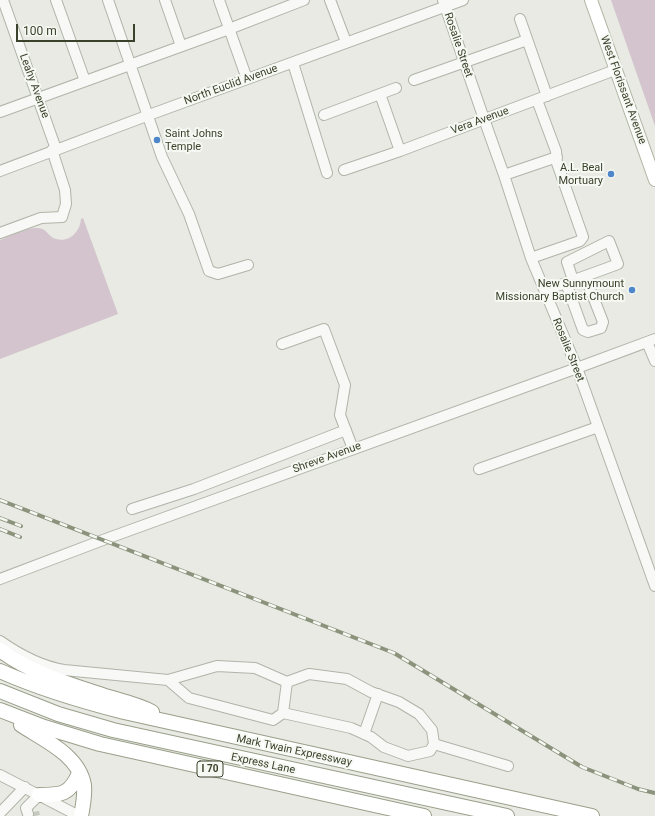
<!DOCTYPE html>
<style>
body{margin:0}
#map{position:relative;width:655px;height:816px;overflow:hidden;background:#e8eae3;font-family:Roboto,sans-serif}
canvas{display:block}
.scale{position:absolute;left:16px;top:24px;width:119px;height:18px;box-sizing:border-box;border:2px solid #3a422b;border-top:0;padding-left:5px;font-size:12px;line-height:14px;white-space:nowrap;color:#3a422b;-webkit-text-stroke:3px #f6f8f3;paint-order:stroke}
</style>
<div id="map">
<canvas width="655" height="816"></canvas>
<div class="scale">100 m</div>
</div>
<script>
const ctx = document.querySelector('canvas').getContext('2d');
ctx.lineJoin = 'round';
function fillPath(path, color) { ctx.fillStyle = color; ctx.fill(path, 'evenodd'); }
function stroke(path, color, width, dash) { ctx.strokeStyle = color; ctx.lineWidth = width; ctx.lineCap = dash ? 'butt' : 'round'; ctx.setLineDash(dash || []); ctx.stroke(path); }
function write(font, color, halo, rows, align = 'center') {
  ctx.font = font + ' Roboto,sans-serif'; ctx.lineWidth = 4; ctx.setLineDash([]); ctx.textBaseline = 'middle'; ctx.strokeStyle = halo; ctx.fillStyle = color; for (const [text, x, y, turn = 0] of rows) {
    ctx.save(); ctx.translate(x, y); ctx.rotate((+turn || 0) * Math.PI / 180); ctx.textAlign = isNaN(turn) ? turn : align; if (halo) ctx.strokeText(text, 0, 0); ctx.fillText(text, 0, 0); ctx.restore();
  }
}
fillPath(new Path2D(`
 M611,0H655V126Z
 M83,218L118,314L0,359V240C10,236 28,227 38,228C47,228 48,237 56,239C70,243 80,231 81,219Z`), '#d4c4cd');
stroke(new Path2D(`
 M34,812L35,816`), '#c5c8be', 10, [10, 5]);
const minor = new Path2D(`
 M3,0L56,149
 M56,0L85,81
 M108,0L162,157L189,214L209,271L218,274L248,265
 M165,0L181,46
 M219,0L247,79
 M330,0L346,42
 M443,0L484,119L504,175L531,258L577,368L655,586
 M520,19L547,96
 M293,63L327,173
 M414,80L527,40
 M380,94L400,151
 M0,112L229,29L304,0
 M324,115L396,88
 M344,170L400,151L615,70
 M0,171L149,115L463,0
 M504,175L557,157
 M0,233L41,218L62,217L66,204L65,190L52,150
 M531,258L580,241L583,237L557,163L556,151L537,100
 M566,283L583,330L588,332L601,328L603,322L585,276
 M545,290C569,282 594,273 618,264L609,241L567,262L573,280
 M647,342L655,361
 M282,344L324,329L345,385L340,415L353,449
 M479,469L598,427
 M132,509L194,489L346,430
 M0,579L103,540L577,368L655,339
 M0,641C20,655 40,666 64,670L168,680L217,666L255,668L287,682L309,674L347,679L371,692L399,702L419,714L432,730L434,744L508,766
 M168,680L189,698L273,720L283,713L351,728L371,737L384,747L408,756L430,751L434,744
 M283,713L287,682
 M364,734L378,694
 M0,775L79,816
 M0,813L25,787
 M28,814L26,808L39,795`);
const major = new Path2D(`
 M591,0L655,180`);
const highway = new Path2D(`
 M0,650C30,673 70,684 105,696C121,701 137,704 152,712
 M0,671C40,689 81,701 124,712L592,816
 M0,691L58,714L113,730L507,816
 M0,710L44,727L100,744L424,816
 M21,725C44,740 79,755 84,785C85,796 83,806 81,816
 M39,795C61,795 70,795 79,773`);
stroke(minor, '#b0b4a8', 12);
stroke(major, '#b0b6a3', 14);
stroke(highway, '#9aa08b', 16);
stroke(minor, '#f8f9f6', 10);
stroke(major, '#fff', 12);
stroke(highway, '#fff', 14);
const rail = new Path2D(`
 M0,500L394,653L582,767L638,789L655,793
 M0,518L21,526
 M0,529L20,537`);
stroke(rail, '#8c937d', 4);
stroke(rail, '#f6f8f3', 2.5, [8]);
for (const [x, y, r, color] of [
 [157,140,4,"#4f86c9"],
 [611,174,4,"#4f86c9"],
 [632,290,4,"#4f86c9"]
]) { const dot = new Path2D(); dot.arc(x, y, r, 0, 2 * Math.PI); ctx.fillStyle = color; ctx.fill(dot); stroke(dot, '#f6f8f3', 1.5); }
for (const [x, y, w] of [
 [210,769,26]
]) { const box = new Path2D(); box.roundRect(x - w / 2, y - 8, w, 16, 3); ctx.fillStyle = '#f6f8f3'; ctx.fill(box); stroke(box, '#3a422b', 1); }
write('bold 10px', '#3a422b', null, [
 ["I 70",210,769]
]);
write('11px', '#3a422b', '#f6f8f3', [
 ["Rosalie Street",458,45,71],
 ["North Euclid Avenue",231,85,-20],
 ["Leahy Avenue",34,86,70],
 ["West Florissant Avenue",623,90,70],
 ["Vera Avenue",480,121,-20],
 ["Rosalie Street",568,350,68],
 ["Shreve Avenue",327,458,-20],
 ["Mark Twain Expressway",294,751,12],
 ["Express Lane",263,764,12]
]);
write('11px', '#3a422b', '#f6f8f3', [
 ["Saint Johns",165,134,"left"],
 ["Temple",165,147,"left"],
 ["A.L. Beal",603,168],
 ["Mortuary",603,181],
 ["New Sunnymount",624,284],
 ["Missionary Baptist Church",624,297]
], 'right');
</script>
